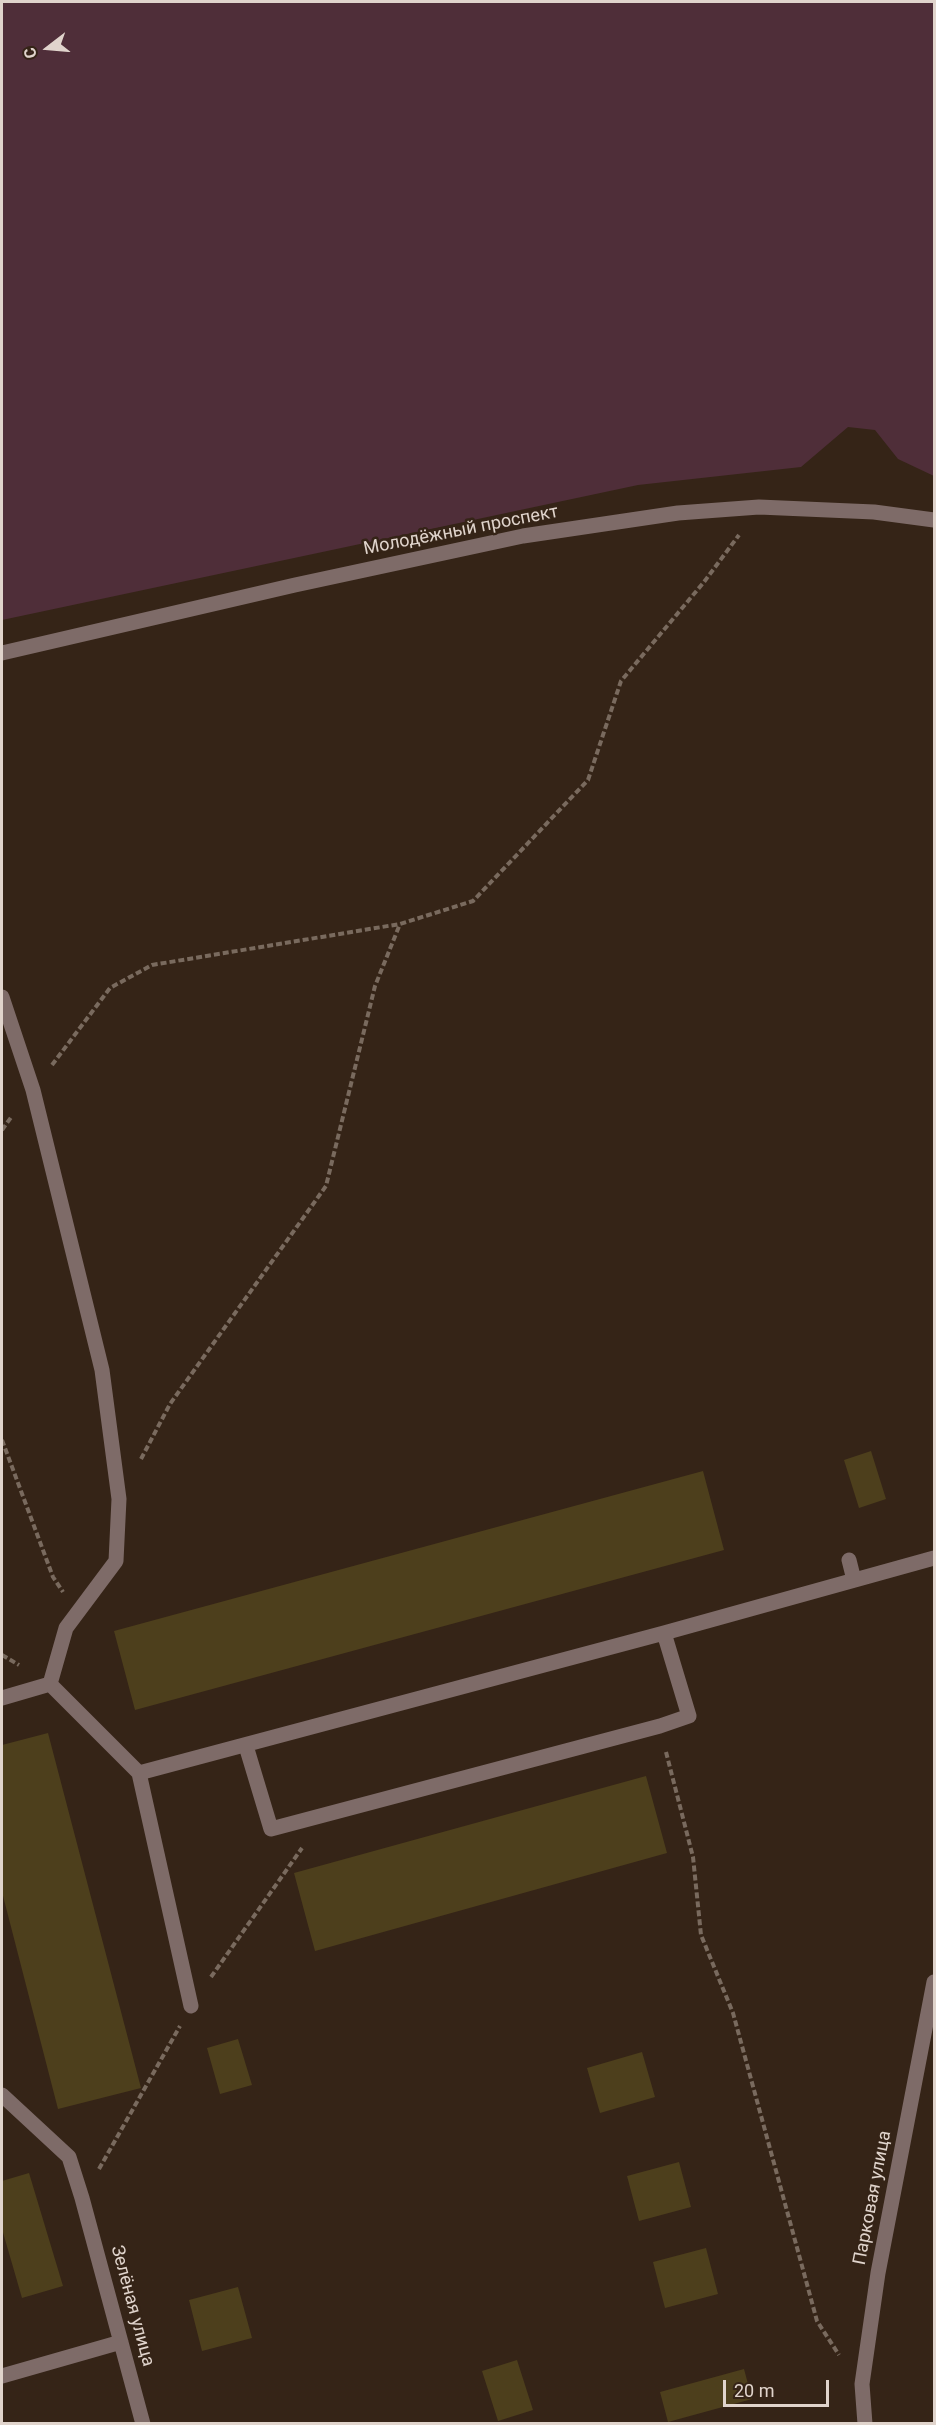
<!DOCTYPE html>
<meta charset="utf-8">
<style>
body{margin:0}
#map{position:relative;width:936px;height:2425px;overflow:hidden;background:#352417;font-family:Roboto,sans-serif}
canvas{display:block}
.frame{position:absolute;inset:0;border:3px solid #e0d4cc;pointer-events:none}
.north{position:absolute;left:18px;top:18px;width:60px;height:60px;-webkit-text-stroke:4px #352417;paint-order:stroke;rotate:254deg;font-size:16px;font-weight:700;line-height:24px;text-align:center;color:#e0d4cc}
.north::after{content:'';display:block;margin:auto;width:21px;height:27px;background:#e0d4cc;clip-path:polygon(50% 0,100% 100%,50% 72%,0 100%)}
.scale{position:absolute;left:723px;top:2380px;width:106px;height:27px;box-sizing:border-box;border:3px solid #e0d4cc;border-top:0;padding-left:8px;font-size:18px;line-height:21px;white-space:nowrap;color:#e0d4cc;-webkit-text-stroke:4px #352417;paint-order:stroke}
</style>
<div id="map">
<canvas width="936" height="2425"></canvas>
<div class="frame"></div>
<div class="north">С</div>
<div class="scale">20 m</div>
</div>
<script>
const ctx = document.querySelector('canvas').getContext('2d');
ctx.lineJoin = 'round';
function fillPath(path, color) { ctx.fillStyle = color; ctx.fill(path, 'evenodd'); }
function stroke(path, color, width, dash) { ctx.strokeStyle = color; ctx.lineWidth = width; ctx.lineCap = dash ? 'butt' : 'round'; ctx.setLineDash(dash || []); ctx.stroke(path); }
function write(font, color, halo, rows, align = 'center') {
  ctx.font = font + ' Roboto,sans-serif'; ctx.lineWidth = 5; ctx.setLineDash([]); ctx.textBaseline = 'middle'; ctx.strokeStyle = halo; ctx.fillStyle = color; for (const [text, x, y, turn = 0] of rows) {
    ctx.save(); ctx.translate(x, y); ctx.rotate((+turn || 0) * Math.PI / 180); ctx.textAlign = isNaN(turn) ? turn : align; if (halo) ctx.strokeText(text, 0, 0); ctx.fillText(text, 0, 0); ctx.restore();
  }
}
fillPath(new Path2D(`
 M2,2H934V476L898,459L875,430L848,427L801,467L638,485L2,620Z`), '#4f2e39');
fillPath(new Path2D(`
 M871,1451L886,1499L859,1508L844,1460Z
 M703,1471L724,1550L135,1710L114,1631Z
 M48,1733L141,2088L58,2109L2,1892V1745Z
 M646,1776L667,1853L315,1951L294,1873Z
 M238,2039L252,2085L220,2094L207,2048Z
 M642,2052L655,2097L600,2113L587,2068Z
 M679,2162L691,2207L639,2221L627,2176Z
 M29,2173L63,2286L22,2298L2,2229V2181Z
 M706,2248L718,2294L665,2308L653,2262Z
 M238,2287L252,2338L202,2351L189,2300Z
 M517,2360L533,2410L498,2421L482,2371Z
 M744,2369L752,2399L668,2422L660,2392Z`), '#4d3f1c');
stroke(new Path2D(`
 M52,1065L110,988L152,965L400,924L473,901L588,780L621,681L704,582L739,535
 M2,1130L12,1116
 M2,1440L53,1577L63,1592
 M141,1459L170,1404L326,1186L375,986L400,924
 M2,1655L19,1665
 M666,1752L693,1857L701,1935L733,2013L817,2321L839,2355
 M211,1977L302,1848
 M99,2169L180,2026`), '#796a5e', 4, [6, 3]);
stroke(new Path2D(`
 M2,653L295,585L523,536L678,513L759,507L874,512L934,520
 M2,997L33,1090L102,1370L119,1499L116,1561L66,1628L50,1684
 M849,1560L854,1580
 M50,1684L139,1773L191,2006
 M2,1698L50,1684
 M246,1746L271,1829L660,1726L689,1716L664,1633
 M139,1773L664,1633L934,1558
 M2,2095L69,2157L82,2198L143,2424
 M2,2376L121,2342
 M865,2424L862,2384L878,2273L934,1982`), '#7e6b68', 15);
write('18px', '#e0d4cc', '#352417', [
 ["Молодёжный проспект",461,531,-11],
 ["Парковая улица",873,2198,-79],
 ["Зелёная улица",132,2306,75]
]);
</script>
